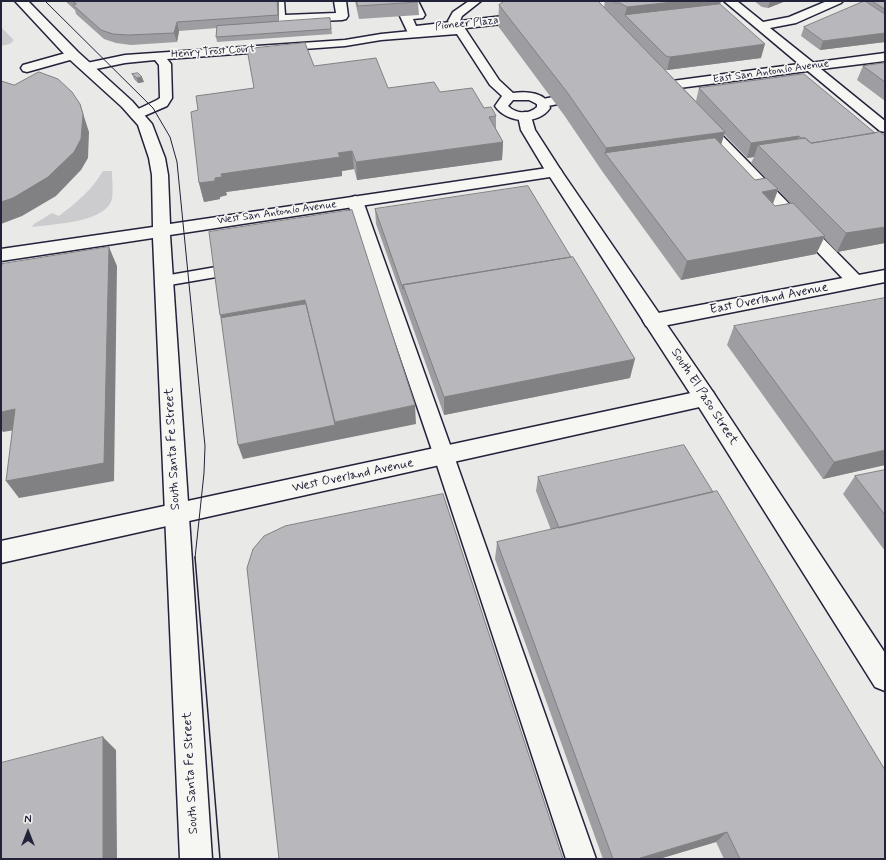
<!DOCTYPE html>
<style>
body{margin:0}
#map{position:relative;width:886px;height:860px;overflow:hidden;background:#e9e9e7;font-family:Mynerve,sans-serif}
canvas{display:block}
.frame{position:absolute;inset:0;border:2px solid #22223b;pointer-events:none}
.north{position:absolute;left:8px;top:812px;width:40px;height:40px;-webkit-text-stroke:3px #f6f6f2;paint-order:stroke;rotate:0deg;font-size:11px;font-weight:700;line-height:16px;text-align:center;color:#22223b}
.north::after{content:'';display:block;margin:auto;width:14px;height:18px;background:#22223b;clip-path:polygon(50% 0,100% 100%,50% 72%,0 100%)}
</style>
<div id="map">
<canvas width="886" height="860"></canvas>
<div class="frame"></div>
<div class="north">N</div>
</div>
<script>
const ctx = document.querySelector('canvas').getContext('2d');
ctx.lineJoin = 'round';
function fillPath(path, color) { ctx.fillStyle = color; ctx.fill(path, 'evenodd'); }
function stroke(path, color, width, dash) { ctx.strokeStyle = color; ctx.lineWidth = width; ctx.lineCap = dash ? 'butt' : 'round'; ctx.setLineDash(dash || []); ctx.stroke(path); }
function write(font, color, halo, rows, align = 'center') {
  ctx.font = font + ' Mynerve,sans-serif'; ctx.lineWidth = 3.5; ctx.setLineDash([]); ctx.textBaseline = 'middle'; ctx.strokeStyle = halo; ctx.fillStyle = color; for (const [text, x, y, turn = 0] of rows) {
    ctx.save(); ctx.translate(x, y); ctx.rotate((+turn || 0) * Math.PI / 180); ctx.textAlign = isNaN(turn) ? turn : align; if (halo) ctx.strokeText(text, 0, 0); ctx.fillText(text, 0, 0); ctx.restore();
  }
}
fillPath(new Path2D(`
 M1,27L14,40L10,44L1,46Z
 M103,171H112C112,180 114,194 111,202C101,223 53,224 32,227L34,224L52,213L59,216C76,203 92,190 103,171Z`), '#ccccce');
const lane = new Path2D(`
 M469,1H481L462,16L460,21L499,80L513,93C526,91 547,92 550,108C538,126 506,123 495,106L502,96L490,85L457,34L381,40L345,46L167,59L171,64L172,98L167,106L137,119L132,118L130,115L132,112L157,100L160,98L159,65L155,60L125,63L86,71L82,70L80,67L82,64L125,55L345,40L381,34L452,27L448,21L453,12ZM513,100H529L537,104V107C528,115 516,114 508,106Z
 M73,51L77,52L79,55L77,58L27,72L23,71L21,68L23,65Z
 M702,119L707,120L862,278L864,282L862,286L856,287L850,286L697,126L695,123L697,120Z
 M355,196L360,198L363,201L454,456L596,859H566L434,456L347,201L350,198Z
 M216,267L222,268L224,272L222,276L164,286L158,285L156,281L158,277L164,276Z`);
const street = new Path2D(`
 M272,1H284L285,15L336,13L334,1H346L348,16L346,19L342,20L279,23L275,22L273,19Z
 M406,1H418L425,15L423,18L413,19L416,26L565,9L558,1H570L580,12L578,15L574,16L412,34L408,33L400,16L402,13L411,12Z
 M724,1H737L763,22L789,17L827,1H843L841,3L796,23L770,28L815,64L817,67L815,70L657,91L652,90L650,87L652,84L657,83L799,64Z
 M553,97L558,98L560,101L558,104L543,107L538,106L536,103L538,100Z
 M525,112L530,113L535,130L562,172L560,175L554,177L548,175L521,130L518,116L520,113Z
 M885,270V282L653,328L646,326L643,321L646,316L653,314Z
 M705,390L713,392L716,398L713,404L1,563V541Z`);
const secondary = new Path2D(`
 M15,1H28L78,52L132,101L152,124L165,158L168,175L170,224L554,167L560,169L713,392L885,653V691L875,687L697,404L550,177L170,235L212,859H180L153,238L1,261V249L153,227L152,175L149,158L138,125L122,107L68,58Z
 M885,53V61L821,69L885,121V132L880,131L803,67L805,64L810,63Z`);
stroke(lane, '#22223b', 3);
stroke(street, '#22223b', 3);
stroke(secondary, '#22223b', 3);
fillPath(lane, '#f6f6f2');
fillPath(street, '#f6f6f2');
fillPath(secondary, '#f6f6f2');
stroke(new Path2D(`
 M45,1L153,108L170,137L177,162L205,446L204,473L195,558`), '#22223b', 1);
stroke(new Path2D(`
 M195,557L220,859`), '#22223b', 1.5);
fillPath(new Path2D(`
 M65,1H279V22L330,18L332,34L217,42L216,37L217,28L179,31L177,42L131,45L116,43L104,39L76,14L75,10Z
 M355,1H418V2L419,15L359,19Z
 M605,1H721L720,4L761,58L667,70H665L696,101L699,88L804,74L885,243L837,252L824,238L816,254L681,280L602,171L564,115L498,26L499,5L604,7ZM724,134L747,158L754,157L751,163L766,178L755,180L721,144ZM778,190L790,203L775,206L773,204Z
 M754,1H786L768,8L762,7Z
 M865,1H885V42L820,50L801,36L804,27Z
 M885,63V101L857,80L863,66Z
 M314,66L388,88L440,92L484,108L496,116V129L503,142L502,160L357,180L354,169L342,171V176L226,192L227,195L220,197V199L204,202L199,183L198,110Z
 M132,74L144,82L138,83L134,79Z
 M375,209L571,257L630,378L444,415L376,224Z
 M734,326L885,465L823,479L727,345Z
 M885,470V551L843,494L855,476Z
 M538,477L885,859H724L716,842L659,859H603L495,559L497,542L551,530L536,491Z`), '#9e9ea2');
fillPath(new Path2D(`
 M277,1H279V24L278,15Z
 M682,1H721L716,17L625,15L627,7Z
 M770,1H786L768,8Z
 M177,22L179,31L177,42L174,33Z
 M885,33V42L820,50L823,41Z
 M765,44L761,58L667,70L670,57Z
 M142,77L144,82L138,83L137,78Z
 M80,104L89,132L88,158L81,170L56,196L22,216L1,224V202Z
 M725,132L718,155L605,153L602,171L606,148Z
 M799,136L793,151L758,145L754,157L747,158L751,143Z
 M503,142L502,160L357,180L356,162Z
 M352,151L354,169L342,171V176L226,192L227,195L220,197V199L204,202L199,183L215,178L221,174L338,153Z
 M778,189L771,208L762,192Z
 M885,227V243L837,252L846,233Z
 M825,236L816,254L681,280L687,261Z
 M109,247L117,266L114,481L19,498L6,481Z
 M305,300L308,319L225,333L220,315Z
 M635,359L630,378L444,415V397Z
 M415,405L416,424L243,459L238,445L335,422Z
 M15,409L27,428L3,432L1,429V412Z
 M885,450V465L823,479L834,462Z
 M103,737L116,750L117,859H103Z
 M727,832L716,842L659,859H637Z`), '#818184');
const building = new Path2D(`
 M72,1H277L278,15L177,22L174,33L128,35L113,34L101,30L73,5L76,4Z
 M357,1H418V2L358,6Z
 M505,1H598L725,132L606,148L567,92L499,5Z
 M613,1H682L627,7L620,3H615Z
 M865,1L885,14V33L823,41L804,27Z
 M872,1H885V9Z
 M720,4L765,44L670,57L666,56L625,15Z
 M330,18L331,29L216,37L217,26Z
 M305,43L314,66L376,58L388,88L434,82L440,92L472,88L484,108L491,107L494,112L496,116L489,117L503,142L356,162L352,151L338,153L340,157L221,174L222,177L215,178V181L199,183L191,112L198,110L196,96L254,88L247,49Z
 M885,63V82L863,66Z
 M39,72L58,79L72,92L80,104L83,114L81,139L74,152L48,177L13,198L1,202V81L14,85Z
 M138,73L142,77L137,78L132,74Z
 M804,74L875,133L811,143L805,138H801L799,136L751,143L699,88Z
 M880,132L885,136V227L846,233L758,145L805,138L811,143Z
 M715,138L755,180L766,178L778,189L762,192L775,206L793,203L825,236L687,261L605,153Z
 M528,186L571,257L403,285V289L375,209Z
 M352,210L415,405L335,422L305,300L220,315L209,232Z
 M109,247L104,463L6,481L15,409L1,412V269L2,264Z
 M573,257L635,359L444,397L403,285Z
 M885,298V450L834,462L734,326Z
 M306,304L335,425L238,445L221,318Z
 M684,445L713,492L559,528L538,477Z
 M885,470V515L855,476Z
 M717,491L885,770V859H740L727,832L637,859H613L497,542Z
 M443,494L563,859H279L247,568L253,549L264,536L285,526Z
 M103,737V859H1V763Z`);
fillPath(building, '#b8b8bc');
stroke(building, '#818184', 1);
write('11px', '#22223b', '#f6f6f2', [
 ["Pioneer Plaza",467,24,-6],
 ["Henry Trost Court",213,52,-4],
 ["East San Antonio Avenue",771,72,-8],
 ["West San Antonio Avenue",277,213,-8]
]);
write('13px', '#22223b', '#f6f6f2', [
 ["East Overland Avenue",769,299,-11],
 ["South El Paso Street",704,397,57],
 ["South Santa Fe Street",173,449,-93],
 ["West Overland Avenue",353,476,-12],
 ["South Santa Fe Street",191,773,-93]
]);
</script>
